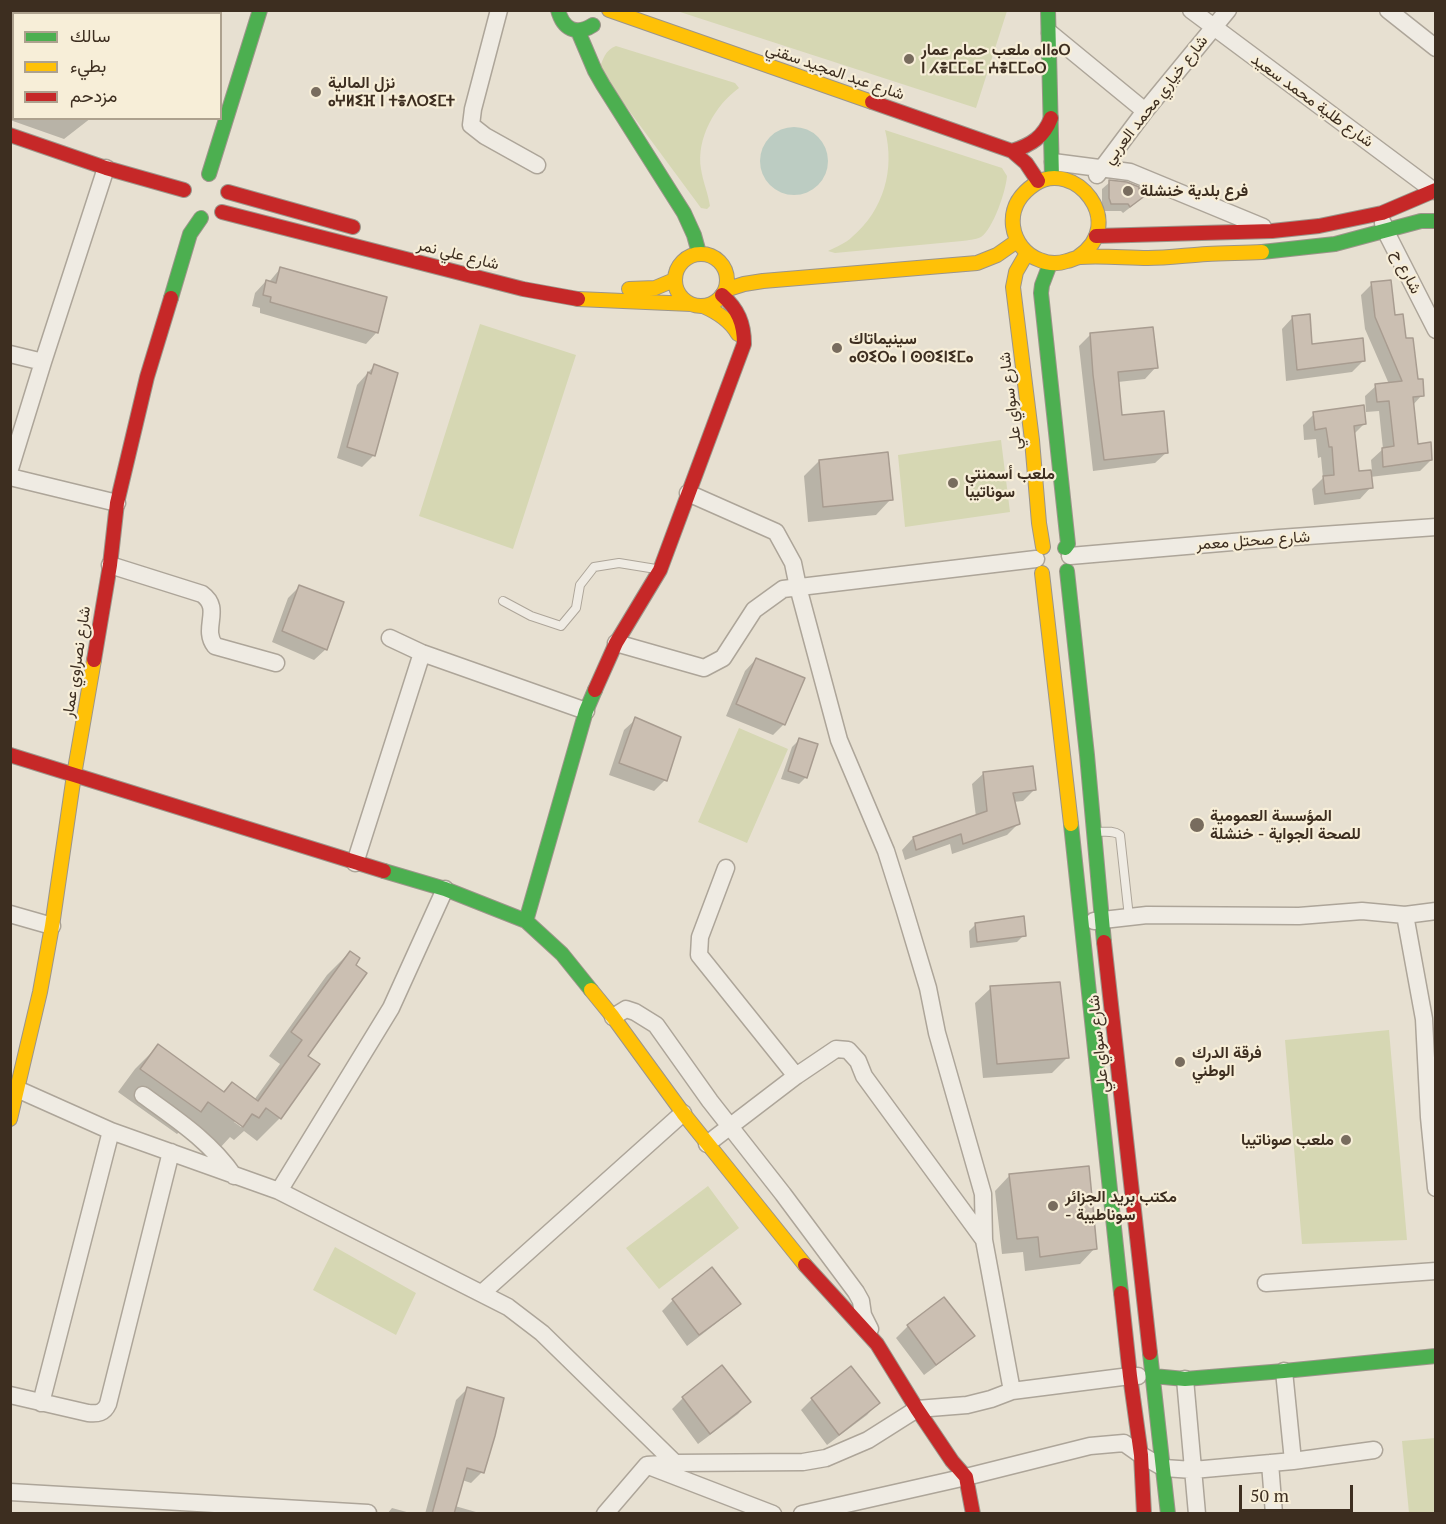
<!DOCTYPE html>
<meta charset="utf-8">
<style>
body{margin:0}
#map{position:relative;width:1446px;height:1524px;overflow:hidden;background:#e7e0d1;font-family:"PT Serif",Vazirmatn,serif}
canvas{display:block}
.frame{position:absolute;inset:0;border:12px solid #3d2e20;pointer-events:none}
.legend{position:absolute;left:12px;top:12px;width:210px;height:108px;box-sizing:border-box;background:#f7eed8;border:2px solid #ada18e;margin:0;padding:8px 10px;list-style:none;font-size:18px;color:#3d2e20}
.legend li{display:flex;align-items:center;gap:12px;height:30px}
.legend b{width:30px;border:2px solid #ada18e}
.scale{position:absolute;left:1239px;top:1485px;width:114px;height:27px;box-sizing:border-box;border:3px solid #3d2e20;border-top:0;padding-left:8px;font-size:18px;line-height:21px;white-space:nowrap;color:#3d2e20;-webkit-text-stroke:4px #f7eed8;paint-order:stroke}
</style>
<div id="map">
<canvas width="1446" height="1524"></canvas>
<div class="frame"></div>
<ul class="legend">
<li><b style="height:8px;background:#4caf50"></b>سالك</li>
<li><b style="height:8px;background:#ffc107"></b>بطيء</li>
<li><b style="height:8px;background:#c62828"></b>مزدحم</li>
</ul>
<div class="scale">50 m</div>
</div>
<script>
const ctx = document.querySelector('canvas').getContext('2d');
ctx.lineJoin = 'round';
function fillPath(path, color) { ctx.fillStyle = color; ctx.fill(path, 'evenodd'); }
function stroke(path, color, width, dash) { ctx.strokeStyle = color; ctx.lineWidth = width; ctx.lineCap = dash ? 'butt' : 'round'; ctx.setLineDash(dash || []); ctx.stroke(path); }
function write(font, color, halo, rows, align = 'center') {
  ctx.font = font + ' "PT Serif",Vazirmatn,"Noto Sans Tifinagh",serif'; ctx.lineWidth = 4.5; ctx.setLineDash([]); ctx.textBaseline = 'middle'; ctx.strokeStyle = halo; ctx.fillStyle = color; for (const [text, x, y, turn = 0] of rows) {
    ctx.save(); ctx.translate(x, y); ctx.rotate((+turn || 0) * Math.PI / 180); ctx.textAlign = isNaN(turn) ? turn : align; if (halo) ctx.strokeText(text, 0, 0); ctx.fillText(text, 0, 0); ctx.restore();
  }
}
fillPath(new Path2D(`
 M677,11H1007L976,108Z
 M616,46L735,83L739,88C715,105 696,139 701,169C703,182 708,193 710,206L707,209L701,208L599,70C603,59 605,50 616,46Z
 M885,130L1002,168L1007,176C1006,191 993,229 981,237C975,240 968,240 962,241L835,253L828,251C836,247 846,243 852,237C884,210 895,169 885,130Z
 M480,324L576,355L513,549L419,516Z
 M1001,440L1010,512L905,527L898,455Z
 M739,728L788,749L747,843L698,822Z
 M1389,1030L1407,1240L1302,1244L1285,1040Z
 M708,1186L739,1228L659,1289L626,1248Z
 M335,1247L416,1293L396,1335L313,1290Z
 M1435,1438V1513H1409L1402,1441Z`), '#d6d7b3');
fillPath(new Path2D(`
 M760 161a34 34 0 1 1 68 0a34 34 0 1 1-68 0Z`), '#bcccc2');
fillPath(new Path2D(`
 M10,10H133L135,14H14V118H91L64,139L10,120Z
 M1110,182L1141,199L1123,213L1121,211H1104L1102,206V189Z
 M280,269L377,332L366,344L260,313V308L252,306L255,293L266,281L269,282Z
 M1372,284L1394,316L1405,340L1422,395L1412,406L1416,445L1431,460L1420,471L1370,477L1371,487L1360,499L1314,505L1312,489L1323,478L1321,457L1318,458L1316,439L1304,440L1303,425L1314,414L1364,424L1354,434L1358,473L1372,471L1371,460L1383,449L1379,411L1366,412L1365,396L1376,386L1389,384L1365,329L1361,295Z
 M1293,317L1311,346L1363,361L1352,372L1286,381L1282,329Z
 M1091,334L1156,367L1145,379L1118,382L1121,417L1167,452L1155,463L1093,471L1079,346Z
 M374,366L396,374L373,456L362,467L337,458L357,385Z
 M819,461L891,499L876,515L808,522L804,476Z
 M299,587L326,649L314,660L272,642L288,598Z
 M756,659L784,724L773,735L726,716L745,671Z
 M636,719L665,780L654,791L609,775L624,730Z
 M799,740L806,777L799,784L781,779L792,747Z
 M984,773L1034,790L1023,801L1013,802L1018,824L1007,835L952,854L950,844L905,860L902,850L913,838L976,817L972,784Z
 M976,924L1024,935L1017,942L970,948L969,931Z
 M350,952L280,1118L257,1141L244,1131L234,1140L230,1137L219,1149L186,1125L177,1134L118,1092L135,1069L158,1046L223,1092L232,1084L254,1100L280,1064L269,1056L327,975ZM236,1120L243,1125L241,1127L234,1122Z
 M991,988L1068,1057L1052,1073L983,1078L975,1003Z
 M1010,1175L1095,1248L1080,1264L1025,1271L1023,1252L1002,1254L995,1191Z
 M944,1299L973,1336L961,1347L924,1375L896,1338L908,1326Z
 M673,1300L739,1304L727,1315L687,1346L662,1311Z
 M467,1389L482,1472L471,1483L462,1480L455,1506L483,1514H425L456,1400Z
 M683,1398L749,1402L738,1414L698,1444L672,1409Z
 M812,1399L878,1403L867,1415L827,1445L801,1410Z
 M392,1508L414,1514H387Z`), '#0003');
const building = new Path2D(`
 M1109,180L1127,182L1139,187V189L1142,188L1150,192L1130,207L1128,204H1111L1109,198Z
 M280,267L387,297L378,333L270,302L271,297L263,295L266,280L276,283Z
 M1391,280L1395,315L1403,314L1406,338H1413L1418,379H1423L1424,396L1413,397L1418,444L1431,442L1432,460L1383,467L1382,448L1394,446L1389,401L1377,402L1375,384L1402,381L1375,317L1371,282Z
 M1310,314L1312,344L1363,338L1365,361L1297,370L1292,316Z
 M1153,327L1158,368L1118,372L1122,415L1164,411L1168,453L1104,460L1093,375L1090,333Z
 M374,364L398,373L375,456L347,447L368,372L371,374Z
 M1364,405L1366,424L1354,426L1359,471L1371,470L1373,488L1325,494L1323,476L1334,475L1332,447H1329L1326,428L1315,430L1313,412Z
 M888,452L893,500L823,507L819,460Z
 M299,585L344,602L327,650L282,631Z
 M756,658L805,678L785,725L736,704Z
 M635,717L681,737L667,781L619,763Z
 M799,738L818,744L807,778L788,771Z
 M1033,766L1036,790L1013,793L1020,824L963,844L961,834L916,850L913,837L987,811L983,772Z
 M1024,916L1026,936L977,942L975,923Z
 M350,951L360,958L356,965L367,973L308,1056L320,1064L281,1119L266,1108L259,1118L252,1114L243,1127L208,1102L201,1112L140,1069L158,1044L224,1092L232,1082L258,1101L302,1040L291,1032Z
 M1060,982L1069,1058L997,1064L990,986Z
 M1089,1166L1097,1249L1040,1257L1038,1237L1017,1239L1009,1174Z
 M712,1267L741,1304L699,1335L672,1299Z
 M944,1297L975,1336L936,1365L907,1325Z
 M722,1365L751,1402L710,1434L682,1397Z
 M851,1366L880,1403L839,1435L811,1398Z
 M467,1387L504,1398L495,1436L484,1473L467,1468L454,1514H432Z`);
fillPath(building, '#cbbfb2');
stroke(building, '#a89c90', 1.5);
const lane = new Path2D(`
 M503,601L531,616L561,626L576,608L580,585L594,567L619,563L656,569
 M1096,832C1104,832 1113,830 1120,835L1129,917`);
const street = new Path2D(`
 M167,10L169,14
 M499,10L473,109L471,125L485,136L537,165
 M1191,10L1434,191
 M1388,10L1436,48
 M1050,33L1145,111
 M1053,162L1130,172L1263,227
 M1097,175L1145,111L1228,10
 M1383,223L1385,230L1436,330
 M10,354L43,362
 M10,469L43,362L106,168
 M10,477L117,503
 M688,493L776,532L793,563L798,587L839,740L886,851L904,908L928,988L937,1033L983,1194L984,1240L1012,1391
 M1070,556L1279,538L1436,527
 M110,565L202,594C223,609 201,628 215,646L276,663
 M390,638L422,653L586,711
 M616,643L704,668L723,658L754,610L783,589L1036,559
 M355,863L422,653
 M726,868L700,937L699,955L796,1076
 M10,914L52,926
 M1405,915L1424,1019L1429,1117L1436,1188
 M1094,921L1147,915L1299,916L1362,911L1405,915L1436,911
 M613,1017L626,1009L635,1012L656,1025L710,1101L783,1194L856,1292L861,1301L863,1315L870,1329
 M10,1088L17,1089L111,1131L279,1191L508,1307L542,1333L675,1463
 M143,1095C176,1119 210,1141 234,1176
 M707,1144L796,1076L836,1049L848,1050L858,1061L864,1076L984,1240
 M279,1191L391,1008L445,889
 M1266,1283L1436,1271
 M482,1293L683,1113
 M1284,1371L1293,1461
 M1185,1379L1197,1514
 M10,1395L88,1413C98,1414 104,1413 108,1404L171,1152
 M41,1403L111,1131
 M1270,1463L1274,1514
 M651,1467L773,1514
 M10,1492L368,1513
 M605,1514L647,1465L675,1463L803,1462L826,1458L868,1440L917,1409L967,1405L991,1399L1012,1391L1130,1376H1138
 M802,1514L966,1477L1090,1446L1124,1443L1141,1455L1164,1468L1193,1470L1293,1461L1374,1450`);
const fast = new Path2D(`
 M558,10C563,29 576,36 593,25
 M1048,10L1052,178
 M578,31L595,71L603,85L684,213L694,235L699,253
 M209,174L260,10
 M1262,252L1335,244L1421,221H1436
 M1050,264L1042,285L1041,293L1068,544L1065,548
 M171,298L190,234L201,218
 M1067,571L1087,755L1104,942
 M1071,824L1121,1293
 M384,871L445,889L526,921L562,954L591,990
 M526,921L586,711L595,690
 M1150,1353L1168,1514
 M1153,1376L1185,1379L1284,1371L1436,1356`);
const slow = new Path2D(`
 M609,10L872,102
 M1027,253L1016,272L1013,287L1032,440L1039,523L1043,547
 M675 280a26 26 0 1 1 52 0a26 26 0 1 1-52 0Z
 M1078,257C1129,223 1074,158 1035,184C1020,194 1011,208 1013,226C1015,241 1025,255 1040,260C1049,264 1058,264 1067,261C1071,260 1075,258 1080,257C1100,255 1127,258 1148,258C1168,258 1188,255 1207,254C1225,253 1244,253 1262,252
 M629,289L655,288L674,280
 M725,290L744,284L763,281L977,263L997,255L1017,241
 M578,299L691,304
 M703,306C717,312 730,320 738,334
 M1042,573L1071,824
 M591,990L613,1017L683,1113L805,1265
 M10,1119L40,992L52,926L74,775L94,660`);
const jam = new Path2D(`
 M872,102L1012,151L1026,163L1038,181
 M10,135L106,168L184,190
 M1012,151C1031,145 1044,137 1051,118
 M228,192L353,227
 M222,212L523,289L578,299
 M1096,236L1272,231L1319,226L1382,213L1436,190
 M94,660L110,565L117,503L147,377L171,298
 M595,690L616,643L660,570L744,344C744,323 738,309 722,295
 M10,755L384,871
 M1104,942L1150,1353
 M805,1265L877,1344L917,1409L952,1461L966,1477L973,1514
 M1121,1293L1130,1376L1141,1455L1144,1514`);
stroke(lane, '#ada599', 10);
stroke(street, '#ada599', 19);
stroke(fast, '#9c958a', 16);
stroke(slow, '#9c958a', 16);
stroke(jam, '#9c958a', 16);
stroke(lane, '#efebe3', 8);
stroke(street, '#efebe3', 16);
stroke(fast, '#4caf50', 14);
stroke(slow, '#ffc107', 14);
stroke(jam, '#c62828', 14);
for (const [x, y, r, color] of [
 [909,59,6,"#786c5e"],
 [316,92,6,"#786c5e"],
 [1128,191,6,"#786c5e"],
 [837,348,6,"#786c5e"],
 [953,483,6,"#786c5e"],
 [1197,825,8,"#786c5e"],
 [1180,1062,6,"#786c5e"],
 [1346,1140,6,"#786c5e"],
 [1053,1206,6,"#786c5e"]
]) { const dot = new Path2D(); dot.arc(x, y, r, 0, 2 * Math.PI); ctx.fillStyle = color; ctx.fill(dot); stroke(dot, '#f7eed8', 2); }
write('bold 16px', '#3d2e20', '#f7eed8', [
 ["ملعب حمام عمار ⴰⵏⵏⴰⵔ",921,50],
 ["ⵏ ⵃⴻⵎⵎⴰⵎ ⵄⴻⵎⵎⴰⵔ",921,68],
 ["نزل المالية",328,83],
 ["ⴰⵖⵍⵉⴼ ⵏ ⵜⴻⴷⵔⵉⵎⵜ",328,101],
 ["فرع بلدية خنشلة",1140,191],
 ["سينيماتاك",849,339],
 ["ⴰⵙⵉⵔⴰ ⵏ ⵙⵙⵉⵏⵉⵎⴰ",849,357],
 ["ملعب أسمنتي",965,474],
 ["سوناتيبا",965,492],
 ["المؤسسة العمومية",1210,816],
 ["للصحة الجواية - خنشلة",1210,834],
 ["فرقة الدرك",1192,1053],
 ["الوطني",1192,1071],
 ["ملعب صوناتيبا",1334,1140,"right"],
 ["مكتب بريد الجزائر",1065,1197],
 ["- سوناطيبة",1065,1215]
], 'left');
write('16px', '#3d2e20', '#f7eed8', [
 ["شارع عبد المجيد سقني",835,72,19],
 ["شارع خياري محمد العربي",1156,100,-52],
 ["شارع طلية محمد سعيد",1312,101,36],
 ["شارع علي نمر",458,255,14],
 ["شارع ح",1406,272,63],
 ["شارع سواي علي",1011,401,-97],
 ["شارع صحتل معمر",1253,541,-4],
 ["شارع نصراوي عمار",77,662,-81],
 ["شارع سواي علي",1099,1044,-96]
]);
</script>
